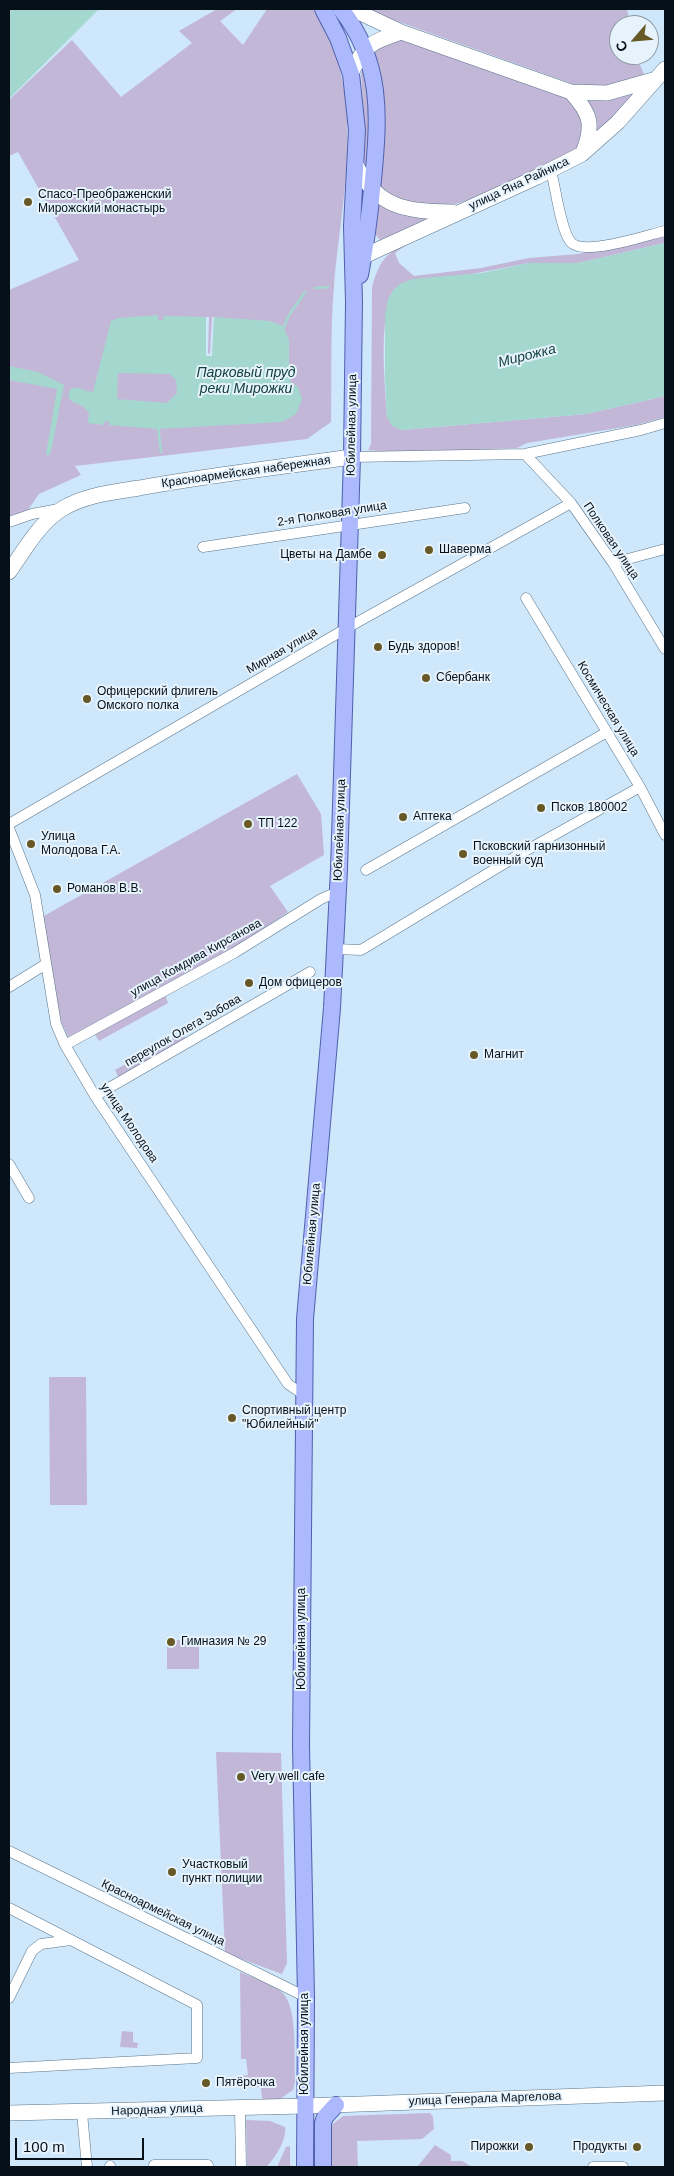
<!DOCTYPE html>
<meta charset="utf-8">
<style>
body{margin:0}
#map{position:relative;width:674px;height:2176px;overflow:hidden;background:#cee7fb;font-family:Arial,sans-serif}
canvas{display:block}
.frame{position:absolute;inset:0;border:10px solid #061019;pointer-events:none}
.north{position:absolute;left:609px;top:15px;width:50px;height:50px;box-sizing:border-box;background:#e6f3fd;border:1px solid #8c98a2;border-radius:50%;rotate:243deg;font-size:14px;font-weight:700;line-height:20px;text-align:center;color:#061019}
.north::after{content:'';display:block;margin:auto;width:18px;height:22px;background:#675926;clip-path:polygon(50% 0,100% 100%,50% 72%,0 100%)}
.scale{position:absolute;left:15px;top:2138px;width:129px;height:22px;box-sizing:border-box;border:2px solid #061019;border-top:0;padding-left:6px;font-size:15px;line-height:18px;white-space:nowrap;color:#061019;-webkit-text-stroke:4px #e6f3fd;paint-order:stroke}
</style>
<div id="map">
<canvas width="674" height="2176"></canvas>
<div class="frame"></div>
<div class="north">С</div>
<div class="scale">100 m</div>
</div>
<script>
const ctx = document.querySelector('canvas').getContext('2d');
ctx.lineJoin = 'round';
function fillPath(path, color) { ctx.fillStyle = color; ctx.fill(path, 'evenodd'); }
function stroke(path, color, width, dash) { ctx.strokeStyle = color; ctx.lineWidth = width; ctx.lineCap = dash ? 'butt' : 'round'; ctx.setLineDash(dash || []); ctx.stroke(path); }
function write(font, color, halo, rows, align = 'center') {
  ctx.font = font + ' Arial,sans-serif'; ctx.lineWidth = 4; ctx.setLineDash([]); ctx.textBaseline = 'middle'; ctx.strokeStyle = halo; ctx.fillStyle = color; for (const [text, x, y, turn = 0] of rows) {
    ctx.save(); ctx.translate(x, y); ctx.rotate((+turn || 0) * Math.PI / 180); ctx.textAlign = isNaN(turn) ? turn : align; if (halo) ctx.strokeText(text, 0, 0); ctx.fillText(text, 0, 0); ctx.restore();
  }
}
fillPath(new Path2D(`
 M217,9H237L220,21L243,45L267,9H313C369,91 342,194 334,286C330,331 332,377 331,422L307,439L75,466L81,475L39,494L28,510L9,516V290L79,260L18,152L9,156V100L72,40L121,97L192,43L179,31Z
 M372,9H627L630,25H619V55H636L644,74L621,84L584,88L377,14Z
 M402,37L566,95L586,125L577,150L566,158C529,174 453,217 414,206C402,203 390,195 379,190C385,138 386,100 374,49Z
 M364,61L370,90L369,177L364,161L365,130L361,75Z
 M640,92L595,139L597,120L587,101L611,100Z
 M378,202L430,218L380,240L375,234Z
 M665,236V243L578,263H529L394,289C378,319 385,383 387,417L402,430L586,414L665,396V417L636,425L527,443L517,448L397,453L368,450L371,444L372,287C380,259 386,253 412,241L395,253L399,263L414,276L481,268L529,258L578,254Z
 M297,774L321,814L324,855L270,886L288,912L241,944L68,1037L61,1021L42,917Z
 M164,991L168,1003L99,1041L92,1030Z
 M183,1033L188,1043L121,1082L115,1070Z
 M49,1377H86L87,1505H50Z
 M167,1640H199V1669H167Z
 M216,1752L281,1753L287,1963L282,1974L225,1953Z
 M240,1972C253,1978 273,1984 283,1993C298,2009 294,2060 295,2082L293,2090L280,2099L262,2100L261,2087L242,2088L241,2076L248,2075L246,2059H241Z
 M122,2031L133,2032V2042L138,2043L137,2048L120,2047Z
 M430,2113L433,2117L434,2129L422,2139L357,2141L358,2167H328L329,2127L343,2116Z
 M246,2120L270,2121L285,2127C287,2139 275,2159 266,2167H247Z
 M435,2145L451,2155V2161H462L472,2167H417Z
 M290,2146V2167H277L286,2147Z`), '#c3b7d8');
fillPath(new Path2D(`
 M9,9H99L9,99Z
 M665,243V396L586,414L402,430L392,426L387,417L385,380V316L388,299L394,289L400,284L412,279L482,273L529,263H578Z
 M158,315V320H163L164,316L206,317V356H212L214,317L270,321L283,326L289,340V377L291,382L298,387L302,399L296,414L282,422L158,429L109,425V422L105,421L104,425L88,423L89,412C80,405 80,401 82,390L93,392L111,321L118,318ZM118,373L169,374L176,380L177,393L167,403L117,399Z
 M9,366L38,372L64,385L51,452L48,456L46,454L57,389L9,380Z`), '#a4d7ce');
fillPath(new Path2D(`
 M206,317H209L208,353L210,354L212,317H214L212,356H206Z`), '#cee7fb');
stroke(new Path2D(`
 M315,288L328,287
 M283,329L289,315L305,292
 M158,426L161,452`), '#a4d7ce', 2.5);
stroke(new Path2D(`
 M76,395L99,405`), '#a4d7ce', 15);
const street = new Path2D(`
 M551,171C556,189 560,227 570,241C581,258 647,235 665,231
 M525,454L571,503L613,563L665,649
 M352,457L525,454L641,430L665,423
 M9,522L32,514L59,509
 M203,547L465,508
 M613,563L665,549
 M526,598L640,787L665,835
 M9,824L347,628L571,503
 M9,828L35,895L56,1024L65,1045L95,1096L288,1384L304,1395
 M366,870L607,732
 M335,949L361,950L520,854L640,787
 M9,987L46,964
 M65,1045L234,953L321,899L337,892
 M95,1096L310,972
 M9,1164L29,1198
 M9,1851L306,1997
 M9,1908L197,2005V2058L9,2068
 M9,1998L32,1951L41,1944L71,1940
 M240,2108L241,2167
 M82,2113L87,2167
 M110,2166V2167
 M154,2167V2165H208V2167
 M593,2167H623`);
const secondary = new Path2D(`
 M352,9L401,32L571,92L607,93L653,80
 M351,74C363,45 372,42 401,32
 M571,92C591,114 594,125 583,153
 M356,165C378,209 407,211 452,212
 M364,256L537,177L582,154L618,122L665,69
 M9,572C24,551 39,523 62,509C84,495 114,492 139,488C209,475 281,467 352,457
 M9,2113L305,2106L665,2093`);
const primary = new Path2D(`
 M341,9C383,63 379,116 373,180C370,212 366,244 360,275
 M305,2167L306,1997L301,1745L305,1319L332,1008L339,869L352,457L354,302L352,226L357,130L351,74L338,38L323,9
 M323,2167V2123L325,2117L336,2105`);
stroke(street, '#59758b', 11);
stroke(secondary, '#59758b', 16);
stroke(primary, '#4e60ad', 18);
stroke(street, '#fff', 10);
stroke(secondary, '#fff', 15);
stroke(primary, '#acb9fd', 16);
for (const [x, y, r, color] of [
 [28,202,5,"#675926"],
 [429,550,5,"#675926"],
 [382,555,5,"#675926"],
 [378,647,5,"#675926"],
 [426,678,5,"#675926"],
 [87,699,5,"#675926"],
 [541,808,5,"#675926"],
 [403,817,5,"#675926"],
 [248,824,5,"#675926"],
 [31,844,5,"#675926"],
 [463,854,5,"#675926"],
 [57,889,5,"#675926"],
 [249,983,5,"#675926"],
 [474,1055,5,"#675926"],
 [232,1418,5,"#675926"],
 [171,1642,5,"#675926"],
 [241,1777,5,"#675926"],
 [172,1872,5,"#675926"],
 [206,2083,5,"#675926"],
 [529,2147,5,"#675926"],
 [637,2147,5,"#675926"]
]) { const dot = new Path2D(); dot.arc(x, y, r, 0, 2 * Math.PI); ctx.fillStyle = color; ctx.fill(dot); stroke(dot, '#e6f3fd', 2); }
write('12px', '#061019', '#e6f3fd', [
 ["улица Яна Райниса",519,184,-25],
 ["Юбилейная улица",352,425,-89],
 ["Красноармейская набережная",246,472,-8],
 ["2-я Полковая улица",332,514,-9],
 ["Полковая улица",611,541,56],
 ["Мирная улица",282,651,-30],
 ["Космическая улица",608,709,59],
 ["Юбилейная улица",340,830,-88],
 ["улица Комдива Кирсанова",196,958,-29],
 ["переулок Олега Зобова",183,1031,-30],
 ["улица Молодова",129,1123,56],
 ["Юбилейная улица",312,1234,-85],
 ["Юбилейная улица",302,1639,-90],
 ["Красноармейская улица",163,1913,26],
 ["Юбилейная улица",305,2044,-90],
 ["улица Генерала Маргелова",485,2099,-2],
 ["Народная улица",157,2110,-2]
]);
write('12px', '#061019', '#e6f3fd', [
 ["Спасо-Преображенский",38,195],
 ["Мирожский монастырь",38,209],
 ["Шаверма",439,550],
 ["Цветы на Дамбе",372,555,"right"],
 ["Будь здоров!",388,647],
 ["Сбербанк",436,678],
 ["Офицерский флигель",97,692],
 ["Омского полка",97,706],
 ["Псков 180002",551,808],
 ["Аптека",413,817],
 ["ТП 122",258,824],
 ["Улица",41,837],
 ["Молодова Г.А.",41,851],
 ["Псковский гарнизонный",473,847],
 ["военный суд",473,861],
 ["Романов В.В.",67,889],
 ["Дом офицеров",259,983],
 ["Магнит",484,1055],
 ["Спортивный центр",242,1411],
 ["\"Юбилейный\"",242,1425],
 ["Гимназия № 29",181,1642],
 ["Very well cafe",251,1777],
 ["Участковый",182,1865],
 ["пункт полиции",182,1879],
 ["Пятёрочка",216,2083],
 ["Пирожки",519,2147,"right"],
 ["Продукты",627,2147,"right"]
], 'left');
write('italic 14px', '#11403a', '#e6f3fd', [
 ["Мирожка",527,356,-14],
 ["Парковый пруд",246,373],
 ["реки Мирожки",246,389]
]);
</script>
